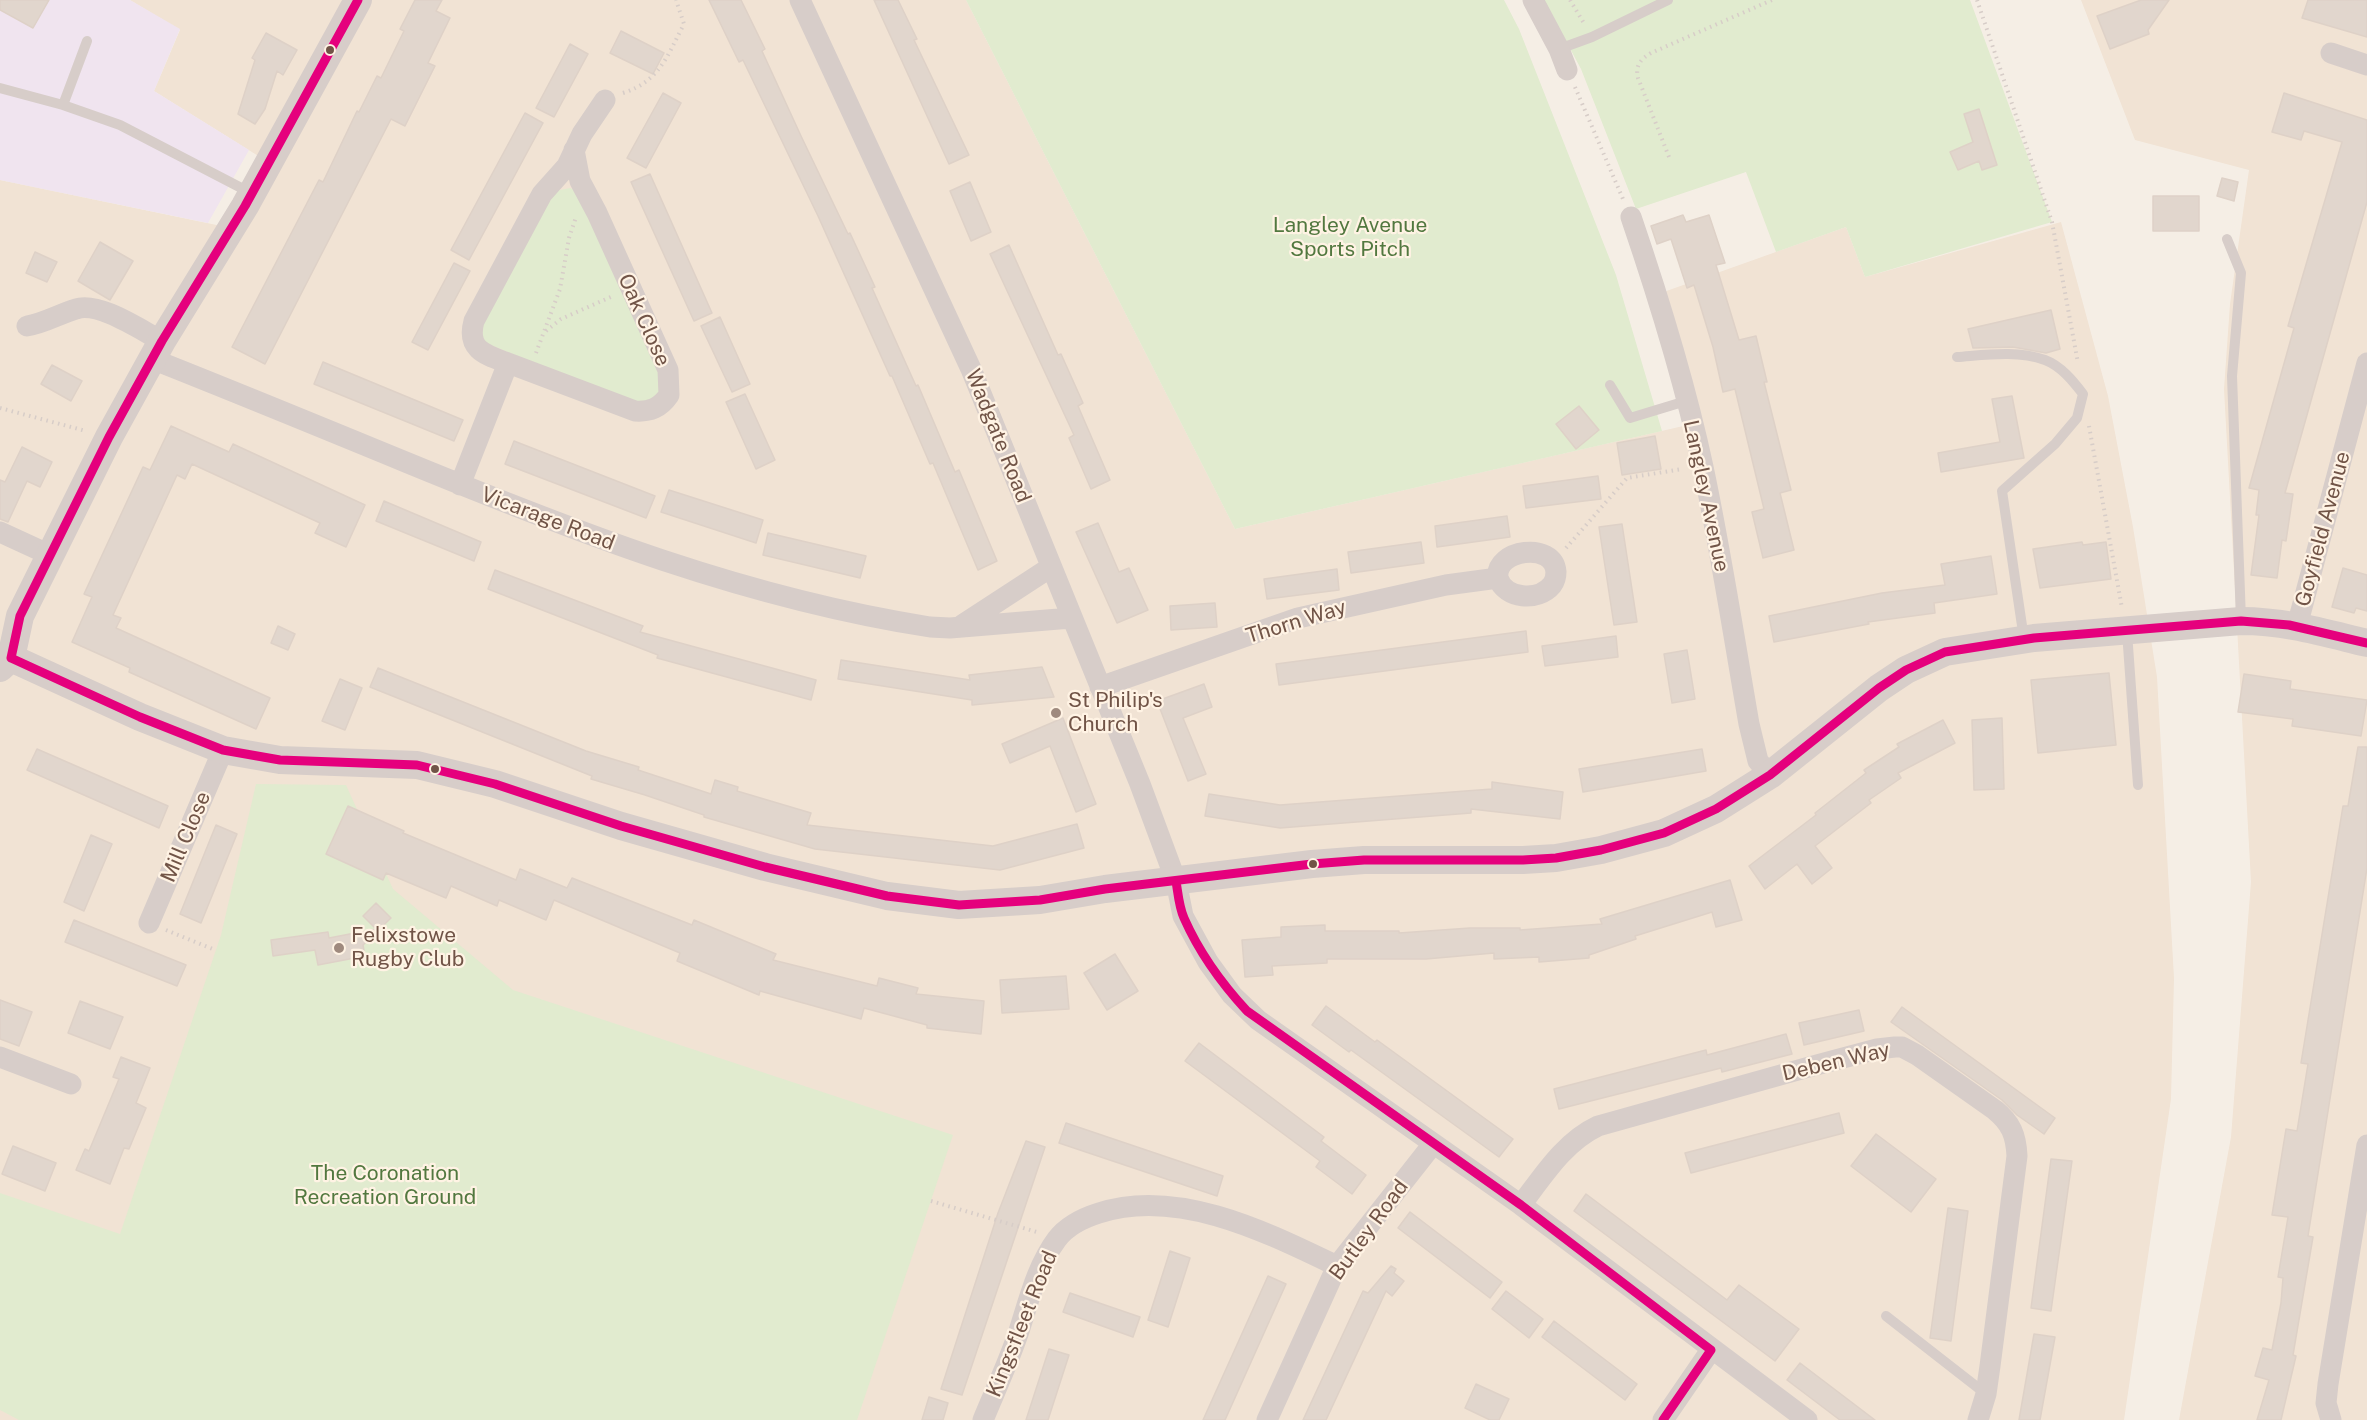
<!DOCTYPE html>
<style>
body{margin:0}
canvas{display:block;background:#f5eee5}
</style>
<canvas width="2367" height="1420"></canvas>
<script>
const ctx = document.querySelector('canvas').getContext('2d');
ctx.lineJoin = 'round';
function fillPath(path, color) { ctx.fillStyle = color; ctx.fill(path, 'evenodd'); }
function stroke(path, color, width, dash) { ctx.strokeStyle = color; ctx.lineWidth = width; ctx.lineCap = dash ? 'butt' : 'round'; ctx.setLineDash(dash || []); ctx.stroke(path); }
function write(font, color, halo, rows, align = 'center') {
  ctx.font = font + ' "Public Sans",sans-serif'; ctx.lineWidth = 4.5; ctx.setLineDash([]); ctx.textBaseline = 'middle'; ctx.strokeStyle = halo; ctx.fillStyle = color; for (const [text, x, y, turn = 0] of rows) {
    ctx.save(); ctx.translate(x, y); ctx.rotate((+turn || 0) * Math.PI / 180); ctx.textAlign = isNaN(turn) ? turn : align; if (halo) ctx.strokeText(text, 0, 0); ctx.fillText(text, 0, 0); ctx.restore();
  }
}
fillPath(new Path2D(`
 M130,0H966L1235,529L1692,424L1658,294L1846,227L1865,277L2061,222L2108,396L2133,527L2157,677L2174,978L2171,1099L2124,1420H0V180L231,228L268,162L154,91L180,30Z
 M2081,0H2367V1420H2179L2231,1137L2251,882L2224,389L2230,304L2249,170L2135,140Z`), '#f1e3d4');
fillPath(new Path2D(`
 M0,0H130L180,29L154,91L249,150L208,223L0,180Z`), '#f0e4ef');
fillPath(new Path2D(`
 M966,0H1504L1519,29L1616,275L1662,431L1235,529Z
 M1544,0H1970L2052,222L1865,277L1846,227L1776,252L1746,172L1636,209L1581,69Z
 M570,188L577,191L663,372L658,399L635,405L481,341V321L555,191Z
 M256,784L346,785L393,889L513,990L953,1135L857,1420H19L0,1410V1193L120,1234L221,935Z`), '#e1ebcf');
const building = new Path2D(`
 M0,0H49L33,28L0,10Z
 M415,0H442L436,11L450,18L428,63L435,66L405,126L391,119L265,364L232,347L319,180L323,182L357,111L359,112L377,76L381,78L404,31L400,29Z
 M709,0H741L765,49L762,51L801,136L848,234L850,233L875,287L872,288L916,386L918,385L955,472L959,470L997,561L978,570L933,463L930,464L892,376H890L818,216L743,60L739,62Z
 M874,0H898L917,39L914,40L969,155L949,164Z
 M2141,0H2169L2148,30L2149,34L2110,49L2097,16Z
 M2308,0H2367V37L2302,18Z
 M621,31L664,53L653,74L610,53Z
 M266,33L297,50L283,75L277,71L265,109L255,124L238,114L255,60L252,58Z
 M570,44L588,54L554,117L536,108Z
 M663,93L681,103L646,168L627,158Z
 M2284,93L2367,120V202L2285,493L2293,494L2286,541L2282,540L2277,578L2251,575L2259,515H2256L2259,490L2249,488L2294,328L2288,326L2342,142L2304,131L2301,140L2272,132Z
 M1979,109L1997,165L1982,170L1979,161L1958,170L1950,152L1973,142L1964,114Z
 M525,113L543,123L469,260L451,250Z
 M650,174L712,313L694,321L631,182Z
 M2222,178L2238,182L2234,201L2217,196Z
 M970,182L991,232L971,241L950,191Z
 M2153,196H2199V231H2153Z
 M1683,215L1686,222L1709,215L1725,263L1716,265L1739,340L1756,336L1767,382H1764L1791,490L1780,493L1794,550L1763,558L1752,512L1764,509L1735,389L1723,392L1713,347L1694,285L1687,288L1671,239L1657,244L1651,226Z
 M100,242L133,261L110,300L78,281Z
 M1009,245L1058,355L1061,354L1083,403L1078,406L1110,480L1091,489L1069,438L1074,435L990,254Z
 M35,252L57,262L47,282L26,273Z
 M454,263L470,271L428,350L412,342Z
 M2051,310L2060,349L2046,353L2013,347L1973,348L1968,329Z
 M720,317L750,384L732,392L701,326Z
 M323,362L463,420L454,441L314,384Z
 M52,365L82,381L71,401L41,384Z
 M745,394L775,460L756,469L726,402Z
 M2012,396L2024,458L1941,472L1938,453L2000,442L1992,399Z
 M1579,406L1599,430L1576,449L1556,424Z
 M171,426L229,452L233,444L365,505L346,547L315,533L320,523L192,464L185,479L177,475L113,615L121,618L116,628L270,698L256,729L129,672L130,668L72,642L92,597L84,594L143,467L150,470Z
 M1655,436L1661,469L1622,475L1617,443Z
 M514,441L655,496L646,518L505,464Z
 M22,447L52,462L40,487L27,481L8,522L0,519V480L5,482Z
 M1598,476L1601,499L1526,508L1523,486Z
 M669,490L763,520L756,543L661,512Z
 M384,501L481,542L474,561L376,521Z
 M1507,516L1510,537L1437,547L1435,526Z
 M1098,523L1119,572L1129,568L1148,610L1117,623L1076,532Z
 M1622,524L1637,622L1614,625L1599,527Z
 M768,533L866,556L860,578L763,555Z
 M1421,542L1424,563L1351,573L1348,552Z
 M2082,542L2083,545L2106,542L2111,579L2040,588L2033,549Z
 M1991,556L1997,594L1934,603L1935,613L1868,622L1869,624L1774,642L1769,616L1882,593L1945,585L1941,564Z
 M2343,568L2367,575V611L2356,608L2354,613L2332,607Z
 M1337,569L1339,590L1267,599L1264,579Z
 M495,570L643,626L640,632L816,680L811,700L657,658L658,655L488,589Z
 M1215,603L1217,627L1171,630L1170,606Z
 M278,626L295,634L288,650L271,643Z
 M1526,631L1528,652L1279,685L1276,664Z
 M1616,636L1618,657L1545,666L1542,646Z
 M1687,650L1695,699L1672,703L1664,654Z
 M841,660L970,680L969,675L1042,667L1054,697L972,705V700L838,679Z
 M378,668L586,751L639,767L638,770L711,794L715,780L738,787L737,791L811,813L807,825L993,846L1077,824L1084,848L1000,870L815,849L704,817V815L645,795L591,779L592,776L370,687Z
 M2109,673L2116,745L2038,753L2031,680Z
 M2244,674L2291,681L2290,689L2367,700L2361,736L2292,726L2293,719L2238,712Z
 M340,679L362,688L345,730L322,721Z
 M1204,684L1212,707L1183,718L1206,774L1188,781L1157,701Z
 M1063,718L1096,804L1076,812L1050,746L1010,763L1002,744Z
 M2002,718L2004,789L1974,790L1972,720Z
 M1943,720L1955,743L1898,773L1901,778L1869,800L1871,803L1815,846L1832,868L1812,884L1797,864L1765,889L1749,866L1816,815L1815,813L1866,773L1864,770L1899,747L1897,744Z
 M2358,747H2367V868L2308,1236L2313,1237L2293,1355L2296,1356L2281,1420H2257L2269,1380L2255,1376L2263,1348L2272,1350L2281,1303L2283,1278L2278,1277L2288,1217L2272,1215L2286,1129L2297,1131L2308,1064L2301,1063L2343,806H2348Z
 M37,749L168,806L159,828L27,770Z
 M1702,749L1706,771L1583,792L1579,769Z
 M1492,782L1563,792L1560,819L1471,809V813L1280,828L1205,816L1209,794L1280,805L1492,789Z
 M348,806L404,831L403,833L516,880L520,869L567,888L572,878L692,925L694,920L776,954L773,960L877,986L879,978L918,988L916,994L984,1001L981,1034L927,1028V1025L864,1008L861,1019L760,991L759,995L677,961L680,953L554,900L546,920L499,900L497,906L451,886L446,898L386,873L383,880L326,854Z
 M216,825L237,834L201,923L180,914Z
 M91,835L112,844L84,911L64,902Z
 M1730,880L1742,920L1716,927L1712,912L1635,936L1636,939L1589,955V958L1539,962V957L1494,959V953L1426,959H1327V963L1272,966L1273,975L1245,977L1242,940L1281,937V927L1325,925V931H1399V933L1470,928H1520V930L1602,924L1600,919Z
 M376,903L391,918L363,945L365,956L318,965L315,950L273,956L271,940L328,932L329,938L376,929L363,916Z
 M74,920L186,965L177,986L65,942Z
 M1115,954L1138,991L1107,1010L1084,973Z
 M1066,976L1069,1009L1002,1013L1000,980Z
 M0,1000L32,1012L19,1046L0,1039Z
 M80,1001L123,1017L110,1049L68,1033Z
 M1326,1006L1375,1042L1377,1040L1513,1139L1499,1157L1351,1050L1349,1052L1312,1025Z
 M1902,1007L2055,1118L2044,1134L2017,1115L2002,1100L1891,1022Z
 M1859,1010L1864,1031L1804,1045L1799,1023Z
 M1786,1034L1792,1054L1722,1072L1721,1068L1559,1109L1554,1089L1706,1050L1707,1055Z
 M1199,1043L1324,1137L1321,1141L1366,1175L1352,1194L1316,1167L1320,1161L1185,1061Z
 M121,1057L150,1068L136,1103L146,1108L129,1149L124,1148L110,1184L76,1170L85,1149L89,1151L119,1079L113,1077Z
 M1839,1113L1844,1133L1691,1173L1685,1153Z
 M1066,1123L1223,1176L1217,1196L1059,1143Z
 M1876,1134L1936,1179L1911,1212L1851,1166Z
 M1026,1141L1045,1147L962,1395L941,1389L998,1213Z
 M13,1146L56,1163L45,1191L2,1174Z
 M2051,1159L2072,1161L2051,1311L2031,1308Z
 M1586,1194L1727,1300L1739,1285L1799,1329L1775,1361L1574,1211Z
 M1948,1208L1968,1211L1951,1341L1930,1338Z
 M1410,1212L1502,1282L1490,1298L1398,1228Z
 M1170,1251L1190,1258L1168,1327L1148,1320Z
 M1391,1266L1396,1269L1394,1273L1404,1281L1392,1296L1386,1291L1326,1420H1303L1363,1291L1368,1293Z
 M1268,1276L1286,1284L1225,1420H1203Z
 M1506,1291L1543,1319L1529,1338L1492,1309Z
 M1070,1293L1140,1317L1133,1337L1063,1312Z
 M1554,1321L1637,1384L1625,1400L1542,1337Z
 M2034,1334L2055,1337L2040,1420H2019Z
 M1049,1349L1069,1355L1048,1420H1026Z
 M1800,1363L1875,1420H1840L1787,1380Z
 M1476,1384L1509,1399L1499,1420H1490L1465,1408Z
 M929,1397L948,1403L943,1420H922Z`);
fillPath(building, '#e1d6cd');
stroke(building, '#ded1c7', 1.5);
stroke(new Path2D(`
 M1570,0L1585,25
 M1977,0L2052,222L2078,363
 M1575,87L1623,199
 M623,93C660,81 667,56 684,24L676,0
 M1669,157L1638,78C1635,65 1641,59 1651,53L1772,0
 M546,331L561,319L613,296
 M536,353L560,289L569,238L576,217
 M0,408L86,431
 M2089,426L2122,608
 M1566,548L1627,478L1682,469
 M166,930L215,950
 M931,1201L1037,1232`), '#d7cdc8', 4, [1.5, 4.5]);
stroke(new Path2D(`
 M1559,49L1592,37L1668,0
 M0,88L63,105L120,125L251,193
 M63,105L87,41
 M2227,239L2241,273L2232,376L2241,620
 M1957,357C1985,355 2017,350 2045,360C2061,366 2073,381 2083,394L2077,418L2055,444L2002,491L2024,639
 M1610,385L1630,418L1686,401
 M2127,632L2138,785
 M1886,1316L1986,1394`), '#d7cdc9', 10);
stroke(new Path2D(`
 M800,0L971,369L1140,784L1176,881L1183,916L1208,962L1232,995L1258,1020L1521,1205L1807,1420
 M1533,0L1559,49L1567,70
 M2331,53L2367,65
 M1631,217C1659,299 1685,383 1703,467C1721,552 1734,638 1749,724L1758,761L1770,775
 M27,326C45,323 59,314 76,309C99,301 142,331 162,341
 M152,359C238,393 323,428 408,463C581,534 745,598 930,627L950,628L1071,618
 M508,363L635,411C650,412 660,408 669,395L668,370L597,213L580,181L574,150
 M460,485L508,363C486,355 466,350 474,321L542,194L567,166L582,134L605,100
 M0,532L50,555
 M962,625L1051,567
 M2297,626L2367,363
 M1100,687L1298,618L1446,585L1498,578C1494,549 1554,541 1556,572C1556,577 1555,581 1552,585C1538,602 1505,599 1498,578
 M149,923L223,750
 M0,1057L71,1084
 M1521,1205C1543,1176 1564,1142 1598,1126L1809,1067L1877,1049L1895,1047H1902L1917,1055L1995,1110C2011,1123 2016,1135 2017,1156L1990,1366L1986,1394L1978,1420
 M983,1420C995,1391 1009,1361 1019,1331C1029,1300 1037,1266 1057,1239C1067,1226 1083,1218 1099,1213C1178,1187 1268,1233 1337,1266
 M1267,1420L1337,1266L1433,1144
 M1663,1420L1711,1350
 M2331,1420L2326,1403L2328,1384L2367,1145`), '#d7cdc9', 21);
stroke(new Path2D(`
 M11,658L140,717L223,750L280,760L417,765L495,784L621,826L765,867L887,896L959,905L1040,900L1105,889L1312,864L1364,860H1523L1556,858L1601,850L1664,833L1716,809L1770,775L1879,688L1906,670L1945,652L2034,638L2241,621C2285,621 2325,633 2367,643
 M0,668L11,658L20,616L109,437L162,341L245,206L358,0`), '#d7cdc9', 28);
stroke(new Path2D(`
 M11,658L140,717L223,750L280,760L417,765L495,784L621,826L765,867L887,896L959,905L1040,900L1105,889L1312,864L1364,860H1523L1556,858L1601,850L1664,833L1716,809L1770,775L1879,688L1906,670L1945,652L2034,638L2241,621L2289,625L2367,643
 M11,658L20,616L109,437L162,341L245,206L358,0
 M1176,881C1178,893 1179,907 1184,918C1199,952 1222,984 1247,1011L1521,1205L1711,1350
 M1663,1420L1711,1350`), '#e5007d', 9);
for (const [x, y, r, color] of [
 [330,50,5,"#715447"],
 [1056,713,6,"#9f8a7e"],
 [435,769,5,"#715447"],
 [1313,864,5,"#715447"],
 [339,948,6,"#9f8a7e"]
]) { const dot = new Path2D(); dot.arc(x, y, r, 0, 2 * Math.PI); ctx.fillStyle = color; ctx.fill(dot); stroke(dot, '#fff3e4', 2); }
write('21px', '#52783f', '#fff3e4', [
 ["Langley Avenue",1350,226],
 ["Sports Pitch",1350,250],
 ["The Coronation",385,1174],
 ["Recreation Ground",385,1198]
]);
write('21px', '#715447', '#fff3e4', [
 ["Oak Close",644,320,66],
 ["Wadgate Road",998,436,68],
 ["Langley Avenue",1706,496,78],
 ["Vicarage Road",548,519,21],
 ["Goyfield Avenue",2323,529,-75],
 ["Thorn Way",1296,622,-17],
 ["Mill Close",186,837,-67],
 ["Deben Way",1836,1062,-13],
 ["Butley Road",1369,1230,-54],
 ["Kingsfleet Road",1022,1324,-68]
]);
write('21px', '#715447', '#fff3e4', [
 ["St Philip's",1068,701],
 ["Church",1068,725],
 ["Felixstowe",351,936],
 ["Rugby Club",351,960]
], 'left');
</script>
